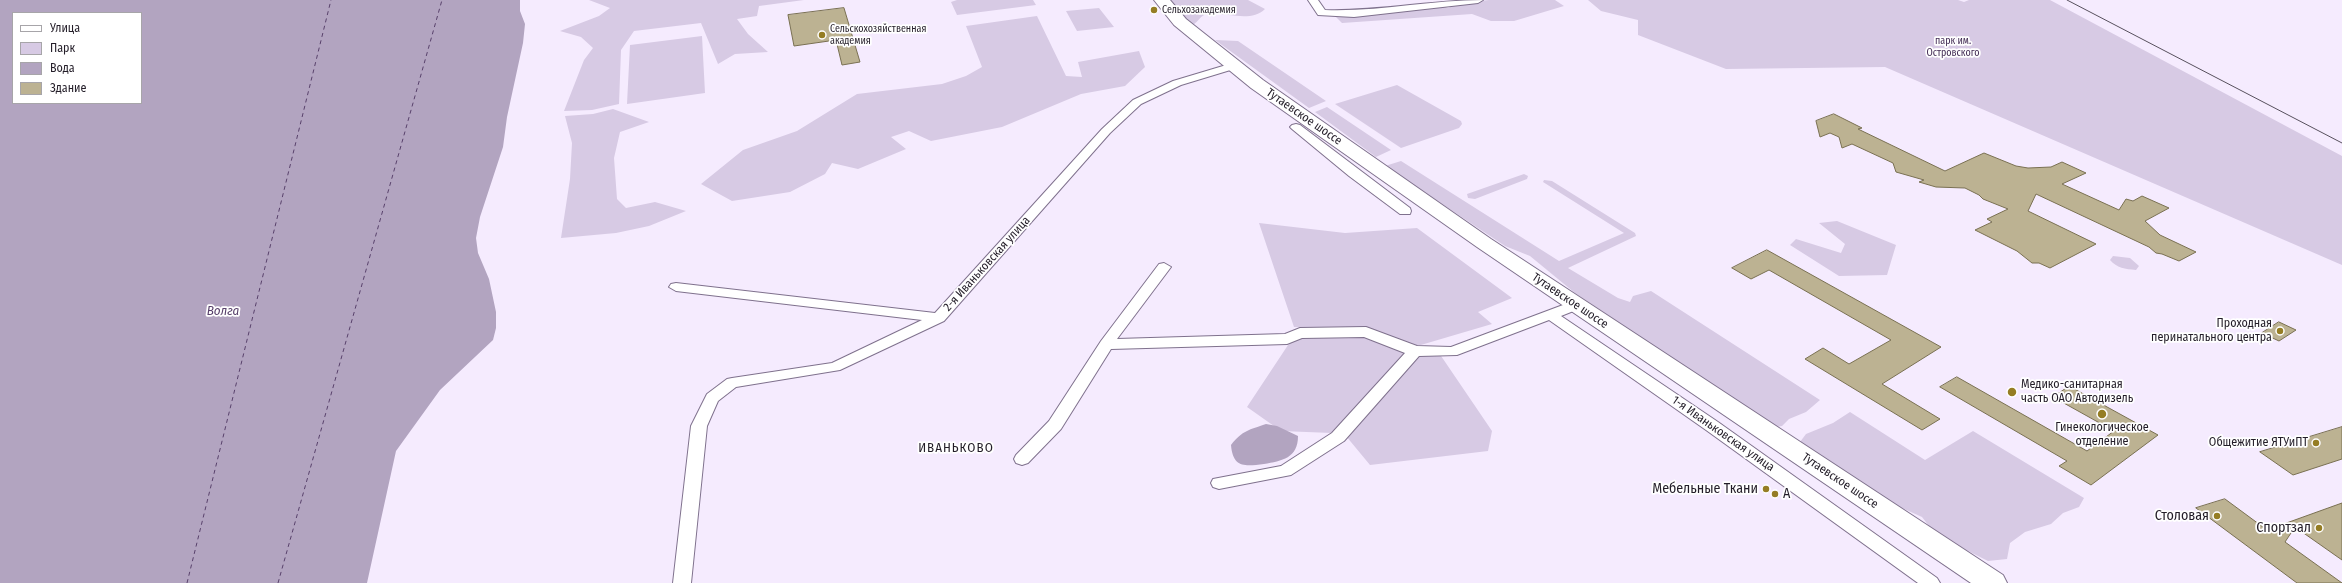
<!DOCTYPE html>
<meta charset="utf-8">
<style>
body{margin:0}
#map{position:relative;width:2342px;height:583px;overflow:hidden;background:#f5ebfe;font-family:"Fira Sans Condensed",sans-serif}
canvas{display:block}
.legend{position:absolute;left:12px;top:12px;width:130px;height:92px;box-sizing:border-box;background:#fff;border:1px solid #a7a5a9;margin:0;padding:5px 7px;list-style:none;font-size:12px;color:#231d28}
.legend li{display:flex;align-items:center;gap:8px;height:20px}
.legend b{width:20px;border:1px solid #a7a5a9}
</style>
<div id="map">
<canvas width="2342" height="583"></canvas>
<ul class="legend">
<li><b style="height:5px;background:#fff"></b>Улица</li>
<li><b style="height:11px;background:#d7cae4"></b>Парк</li>
<li><b style="height:11px;background:#b2a4c0"></b>Вода</li>
<li><b style="height:11px;background:#bcb292"></b>Здание</li>
</ul>
</div>
<script>
const ctx = document.querySelector('canvas').getContext('2d');
ctx.lineJoin = 'round';
function fillPath(path, color) { ctx.fillStyle = color; ctx.fill(path, 'evenodd'); }
function stroke(path, color, width, dash) { ctx.strokeStyle = color; ctx.lineWidth = width; ctx.lineCap = dash ? 'butt' : 'round'; ctx.setLineDash(dash || []); ctx.stroke(path); }
function write(font, color, halo, rows, align = 'center') {
  ctx.font = font + ' "Fira Sans Condensed",sans-serif'; ctx.lineWidth = 3.5; ctx.setLineDash([]); ctx.textBaseline = 'middle'; ctx.strokeStyle = halo; ctx.fillStyle = color; for (const [text, x, y, turn = 0] of rows) {
    ctx.save(); ctx.translate(x, y); ctx.rotate((+turn || 0) * Math.PI / 180); ctx.textAlign = isNaN(turn) ? turn : align; if (halo) ctx.strokeText(text, 0, 0); ctx.fillText(text, 0, 0); ctx.restore();
  }
}
fillPath(new Path2D(`
 M589,0H804L759,6L757,16L737,19L748,34L768,52L735,54L718,64L701,23L634,31L621,50L619,104L592,110L564,111L584,60L593,48L581,37L560,31L599,16L610,8Z
 M957,0H1033L1036,5L957,15L951,2Z
 M1168,0H1248L1265,9C1251,23 1226,12 1210,14C1199,14 1200,22 1192,25L1185,20Z
 M1489,0H1555L1564,6L1514,21H1491L1472,14L1342,23L1331,12L1432,4L1448,8L1460,3Z
 M1588,0H1958L1964,2L1969,0H2050L2342,156V265L1885,67L1726,69L1638,35V20L1601,11Z
 M1099,8L1114,27L1077,31L1066,11Z
 M1037,16L1066,76L1082,77L1078,62L1139,51L1145,67L1125,86L1081,94L1002,127L931,141L909,131L891,137L906,149L858,169L832,163L825,174L790,192L732,201L701,184L743,150L797,131L857,94L942,84L966,76L982,67L966,26Z
 M702,36L705,93L627,104L630,45Z
 M1215,40L1238,41L1326,101L1309,108Z
 M1397,85L1461,121L1462,124L1459,128L1401,148L1335,104Z
 M1327,107L1391,150L1376,157L1315,112Z
 M613,109L649,122L620,132L614,158L617,199L626,208L655,202L686,211L649,226L616,233L561,238L570,179L572,143L565,116L593,114Z
 M1401,161L1559,261L1624,233L1543,182L1544,180L1552,181L1635,233L1636,236L1568,268L1618,298L1630,302L1633,296L1651,291L1820,400L1806,412L1789,419L1782,426L1776,427L1768,423L1575,293L1530,256L1505,246L1385,166Z
 M1524,174L1528,176L1527,179L1475,199L1468,198L1467,194Z
 M1837,221L1896,245L1887,275L1839,276L1790,245L1796,239L1841,253L1845,244L1819,223Z
 M1259,223L1345,233L1417,228L1512,298L1478,312L1492,324L1414,347L1368,328L1294,327Z
 M2113,256L2130,258L2139,266L2136,270C2125,269 2117,268 2110,260Z
 M1366,336L1407,352L1332,433L1281,431L1247,407L1292,339Z
 M1437,350L1492,431L1488,451L1370,465L1346,436L1419,355Z
 M1850,412L1925,460L1973,431L2084,498L2079,507L2063,513L2051,524L2025,532L2010,543L2007,559L1988,561L1966,550L1929,526L1922,517L1893,504L1800,442L1806,434L1833,423Z`), '#d7cae4');
fillPath(new Path2D(`
 M0,0H520V11L525,24L523,43L507,117L503,147L480,217L476,238L478,253L489,279L496,312V328L493,340L440,390L396,451L367,583H0ZM13,13H141V103H13Z
 M1266,424L1277,426L1298,436C1298,458 1282,461 1264,464C1246,466 1233,469 1231,445C1243,430 1249,430 1266,424Z`), '#b2a4c0');
stroke(new Path2D(`
 M187,583L331,0
 M278,583L442,0`), '#58416b', 1, [4, 3.5]);
const building = new Path2D(`
 M844,8L860,62L842,65L836,40L794,46L788,15Z
 M1834,114L1862,128L1858,129L1945,171L1984,153L2016,166L2028,168L2051,167L2062,162L2086,173L2062,184L2119,210L2126,199L2133,201L2142,196L2169,208L2145,221L2160,235L2196,252L2179,261L2162,254L2156,253L2149,247L2036,194L2028,211L2096,244L2050,268L2039,263H2032L2017,251L1975,230L1992,222L1987,219L2008,209L1983,199L1979,195L1965,188L1936,187L1919,182L1924,180L1896,172L1893,163L1852,144L1842,148L1839,137L1830,133L1820,137L1816,121Z
 M1767,250L1941,347L1882,384L1940,419L1922,430L1805,359L1823,348L1849,364L1891,340L1769,270L1751,279L1732,268Z
 M2279,322L2296,330L2279,341L2262,333Z
 M1957,377L2087,451L2114,431L2053,397L2069,386L2158,435L2091,485L2059,466L2067,461L1940,387Z
 M2342,427V459L2293,475L2260,452Z
 M2225,499L2267,530L2342,503V560L2295,527L2285,542L2342,583H2297L2196,508Z`);
fillPath(building, '#bcb292');
stroke(building, '#797052', 1);
const minor = new Path2D(`
 M1308,0H1318L1325,10C1378,12 1430,0 1483,0L1478,3L1354,17L1318,15Z
 M1233,63L1237,64V68L1181,85L1141,104L1110,133L944,321L840,370L736,387L718,401L707,426L691,583H673L691,426L707,394L727,379L732,378L832,363L922,320L676,291L669,287L671,284L676,283L935,313L1102,129L1133,100L1173,81Z
 M1296,124L1300,125L1410,208L1411,211L1410,214H1400L1349,176L1292,129L1290,127L1292,125Z
 M1164,263L1171,267L1117,339L1285,334L1300,328L1366,327L1417,346L1451,347L1571,302H1581L1583,305L1581,308L1561,316L1718,422L1937,578L1940,583H1918L1706,430L1549,320L1457,355L1419,356L1344,441L1291,475L1219,489L1213,487L1211,483L1213,479L1281,466L1332,433L1405,353L1364,337L1302,338L1287,344L1111,349L1061,429L1028,463L1022,465L1016,463L1014,459L1016,455L1049,421L1101,341L1159,264Z`);
const primary = new Path2D(`
 M1154,0H1170L1186,19L1263,80L1491,239L2003,575L2007,583H1971L1477,247L1251,88L1174,25Z`);
stroke(minor, '#7f718d', 2);
stroke(primary, '#7f718d', 2);
fillPath(minor, '#fff');
fillPath(primary, '#fff');
stroke(new Path2D(`
 M2067,0L2342,143`), '#57505d', 1);
for (const [x, y, r, color] of [
 [1154,10,4,"#957d24"],
 [822,35,4,"#957d24"],
 [2280,331,4,"#957d24"],
 [2012,392,5,"#957d24"],
 [2102,414,5,"#957d24"],
 [2316,443,4,"#957d24"],
 [1766,489,4,"#957d24"],
 [1775,494,4,"#957d24"],
 [2217,516,4,"#957d24"],
 [2319,528,4,"#957d24"]
]) { const dot = new Path2D(); dot.arc(x, y, r, 0, 2 * Math.PI); ctx.fillStyle = color; ctx.fill(dot); stroke(dot, '#fff', 1.5); }
write('10px', '#231d28', '#fff', [
 ["Сельхозакадемия",1162,10],
 ["Сельскохозяйственная",830,29],
 ["академия",830,41]
], 'left');
write('10px', '#432d55', '#fff', [
 ["парк им.",1953,41],
 ["Островского",1953,53]
]);
write('12px', '#231d28', '#fff', [
 ["Тутаевское шоссе",1304,117,35],
 ["2-я Иваньковская улица",987,264,-48],
 ["Тутаевское шоссе",1570,301,34],
 ["1-я Иваньковская улица",1723,434,35],
 ["Тутаевское шоссе",1840,481,34]
]);
write('12px', '#231d28', '#fff', [
 ["Проходная",2272,324],
 ["перинатального центра",2272,338],
 ["Медико-санитарная",2021,385,"left"],
 ["часть ОАО Автодизель",2021,399,"left"],
 ["Гинекологическое",2102,428,"center"],
 ["отделение",2102,442,"center"],
 ["Общежитие ЯТУиПТ",2308,443]
], 'right');
write('italic 13px', '#58416b', '#fff', [
 ["Волга",223,311]
]);
ctx.letterSpacing = '1px';
write('13px', '#231d28', '#fff', [
 ["ИВАНЬКОВО",956,448]
]);
ctx.letterSpacing = '0px';
write('14px', '#231d28', '#fff', [
 ["Мебельные Ткани",1758,489],
 ["А",1783,494,"left"],
 ["Столовая",2209,516],
 ["Спортзал",2311,528]
], 'right');
</script>
